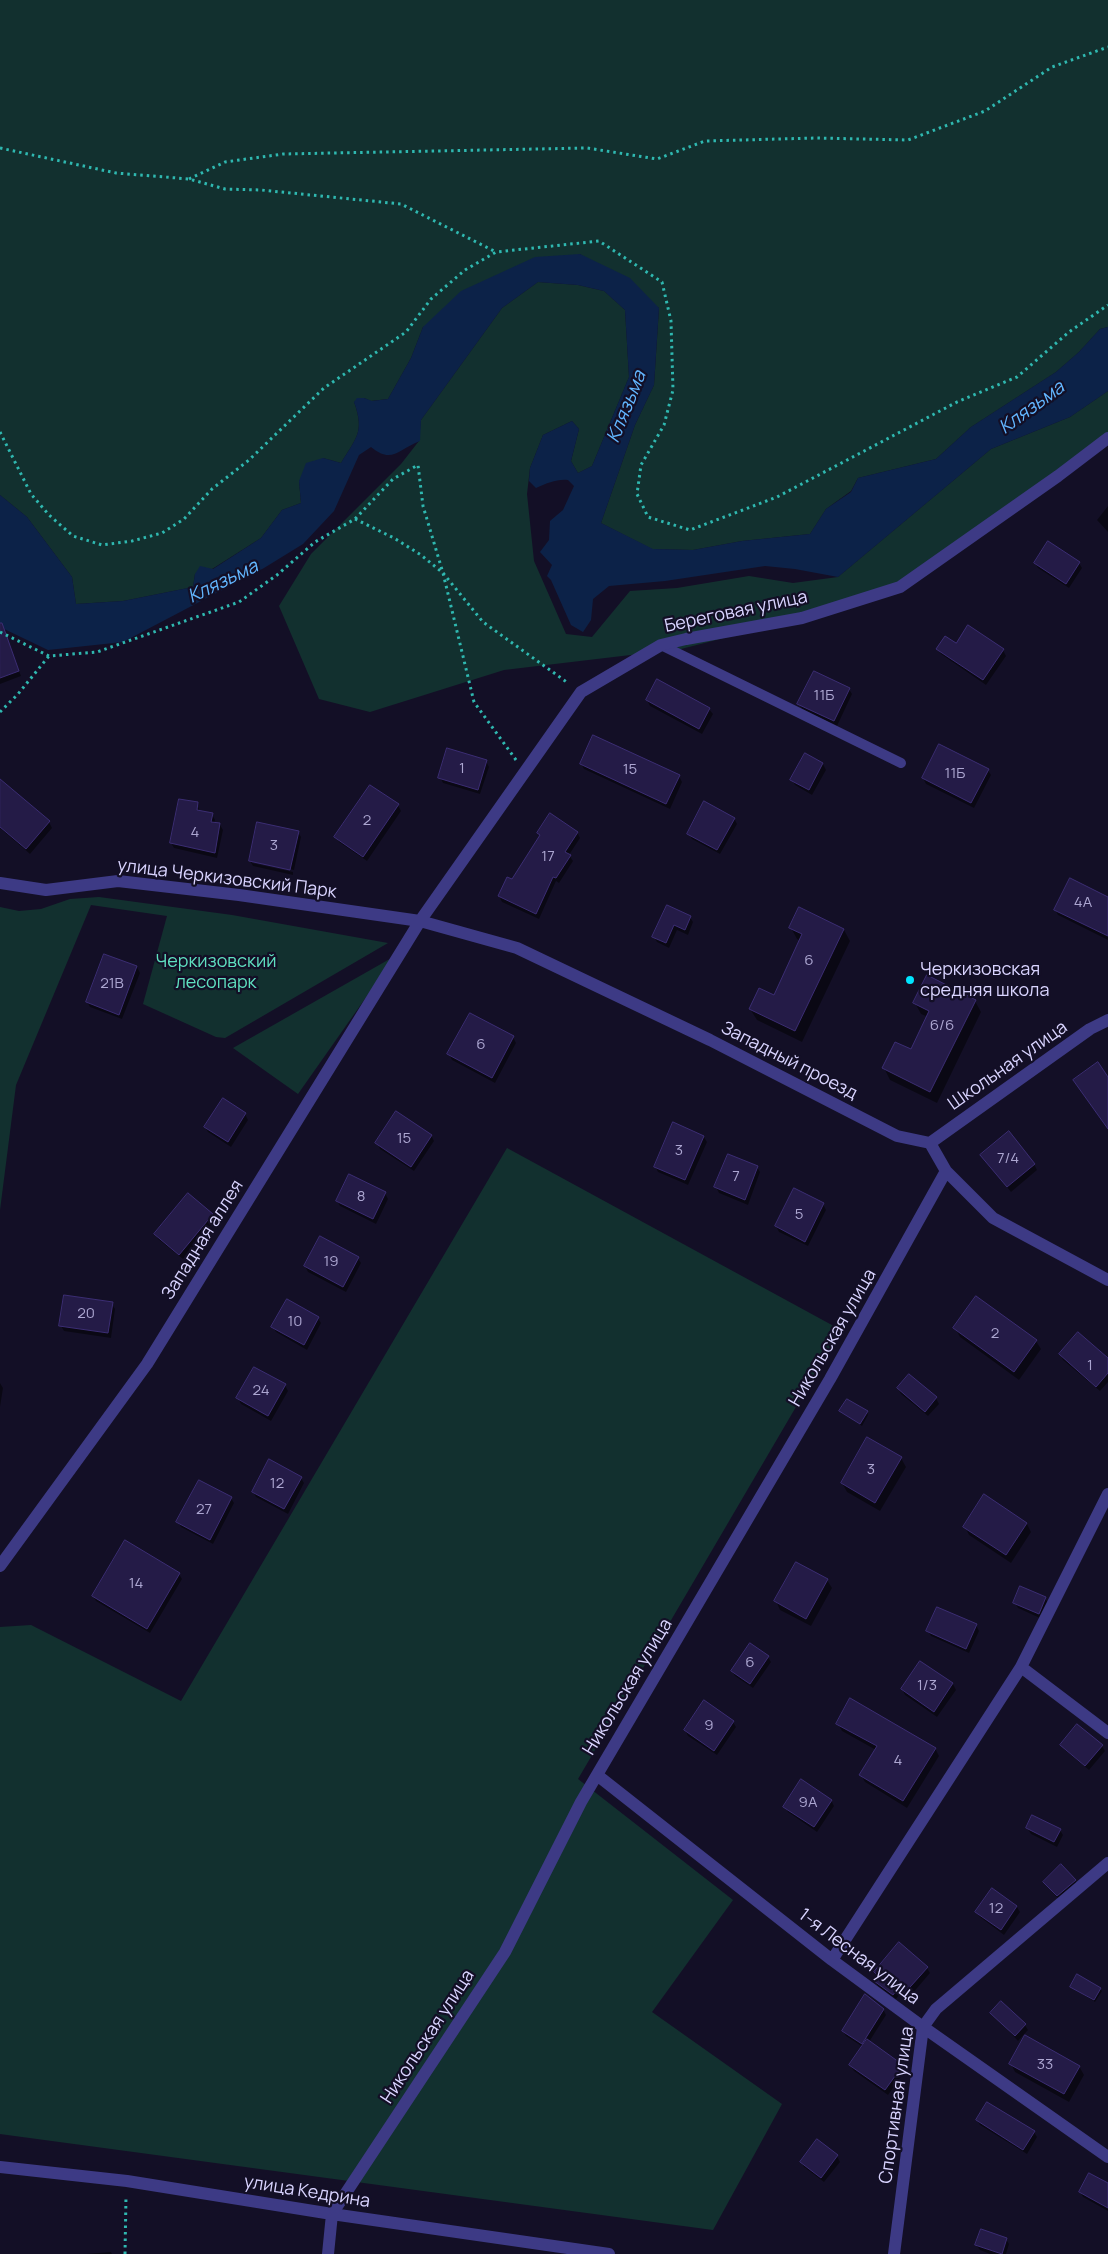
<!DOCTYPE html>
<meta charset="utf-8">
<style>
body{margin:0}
canvas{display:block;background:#130f26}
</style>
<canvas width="1108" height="2254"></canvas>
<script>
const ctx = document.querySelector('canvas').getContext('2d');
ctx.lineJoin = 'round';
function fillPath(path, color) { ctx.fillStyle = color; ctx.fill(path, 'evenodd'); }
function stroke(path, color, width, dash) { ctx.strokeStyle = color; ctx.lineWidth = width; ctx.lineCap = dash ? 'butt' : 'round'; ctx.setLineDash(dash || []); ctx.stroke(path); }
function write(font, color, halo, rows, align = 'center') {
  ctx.font = font + ' Manrope,sans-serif'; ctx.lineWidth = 4.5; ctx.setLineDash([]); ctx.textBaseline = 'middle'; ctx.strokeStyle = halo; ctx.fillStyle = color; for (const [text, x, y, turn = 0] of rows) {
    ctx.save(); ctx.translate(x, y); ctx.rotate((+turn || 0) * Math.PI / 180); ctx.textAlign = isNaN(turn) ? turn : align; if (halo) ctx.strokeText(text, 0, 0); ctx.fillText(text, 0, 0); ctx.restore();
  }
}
fillPath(new Path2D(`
 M0,0H1108V327L1100,329L1079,352L1056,372L971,427L936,459L858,478L851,491L826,509L810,534L742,541L693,550L652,549L601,523L635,425L654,385L659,308L580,254L423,327L411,358L388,399L371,401L364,398L354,402C365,432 356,438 341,463L323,458L299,481L301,503L282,510L261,538L212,569L195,574L193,587L123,601L76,604L72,577L27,517L0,495Z
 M538,282L578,285L604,291L625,310L629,377L592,466L578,473L571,461L579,429L572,421L543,435L530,468L527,494L534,561L566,634L592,637L630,591L677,588L749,576L793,583L838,577L991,449L1070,417L1108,391V433L900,587L802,618L681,649L504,670L370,712L319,699L279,606L311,554L401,464L419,441L421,420L502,308Z
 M99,897L232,915L388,943L225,1038L216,1037L143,1004L167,916L91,905L16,1085L0,1210V907L19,911L41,909L70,899Z
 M395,956L298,1094L233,1048Z
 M507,1148L841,1330L578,1779L733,1900L652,2012L782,2104L713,2230L0,2134V1627L31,1625L181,1701Z`), '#12302f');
fillPath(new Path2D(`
 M580,254L630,278L659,308L654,385L635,425L601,523L653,549L693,550L742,541L810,534L826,509L851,492L858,478L936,459L971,427L1056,372L1079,352L1100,329L1108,327V391L1070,417L991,449L838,577L795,569L765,566L665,581L609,586L593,599L591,620L583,632L571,625L551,580L547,576L552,565L540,552L549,540L550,521L563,510L574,486L568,480C556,479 548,483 536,488L529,481L530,468L543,435L572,421L579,429L571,461L578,473L592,466L629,377L625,310L604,291L578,285L538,282L502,308L421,420L420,441C397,450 392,464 371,447L359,455L334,511L303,544L264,568L123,642L48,650L0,627V495L27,517L72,577L76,604L123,601L193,587L195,574L200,566L213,569L261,538L282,510L301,503L299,481L306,463L323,458L341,463C356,438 365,432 354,402L357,398H364L372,401L388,399L411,358L423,327L461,291L535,257Z`), '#0c2248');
fillPath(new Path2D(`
 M1108,506V532L1097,520Z
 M1035,563H1079L1082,568L1069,588L1038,568Z
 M956,645L1003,650L1006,656L986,685L941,654L937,649Z
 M9,646L21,676L0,684V649Z
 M658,681L709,709L713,714L702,734L650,706L647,700Z
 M849,689L852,694L837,726L802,709L799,704Z
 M805,755L823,764L826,770L812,795L795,785L792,780Z
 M486,761L489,767L480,794L443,783L440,777Z
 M581,764L679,776L682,782L670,809L584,769Z
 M988,770L991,775L974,808L926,784L923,778Z
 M0,780L49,822L52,828L30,854L0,828Z
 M371,786L398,805L401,811L367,861L339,842L336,837Z
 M197,804L200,812L212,814L215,820L214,824L220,825L223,830L217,858L174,848L171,843Z
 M734,818L737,824L720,854L692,839L689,834Z
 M298,832L301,837L294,870L252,860V863L293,872V875L253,866L250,861Z
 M577,832L580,838L569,855L573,861L559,883L556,881L539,919L502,902L499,896L512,881L540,837L538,833Z
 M1108,898V940L1058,915L1055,910Z
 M668,906L690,917L693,922L688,935L677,930L669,948L657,942L654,937Z
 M791,928L844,930L850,941L802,1042L757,1020L750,1009L774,996L801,941L797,939Z
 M105,956L137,967L140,973L122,1019L90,1007L87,1002Z
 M975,1001L981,1012L937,1103L890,1080L884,1068L911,1051L928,1017L921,1014L915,1003Z
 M470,1014L513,1037L516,1043L495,1083L452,1060L449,1054Z
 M223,1100L245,1114L248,1120L231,1147L208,1132L205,1127Z
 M431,1135L434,1141L414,1171L380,1149L377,1143Z
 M704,1137L707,1142L688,1185L658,1172L655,1166Z
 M985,1160L1034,1164L1037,1170L1011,1192Z
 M757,1167L760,1172L748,1205L719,1193L716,1187Z
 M385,1193L388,1199L376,1224L340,1206L337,1201Z
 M823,1204L826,1210L808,1246L779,1232L776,1226Z
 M212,1215L215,1220L183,1259L158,1239L155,1234Z
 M358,1258L361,1263L346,1292L308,1272L305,1266Z
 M112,1304L115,1309L111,1338L64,1331L61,1326Z
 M318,1318L321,1323L307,1350L276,1332L273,1327Z
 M955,1328L1036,1341L1041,1349L1019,1380L960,1337Z
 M1060,1354L1108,1360V1382L1100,1391L1063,1360Z
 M0,1383L3,1388L0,1407Z
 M285,1385L288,1391L271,1421L241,1404L238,1398Z
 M898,1389L936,1398L939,1404L928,1416L901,1394Z
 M841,1411L867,1412L868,1415L862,1426Z
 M901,1458L906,1467L880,1511L847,1492L842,1483Z
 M301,1478L304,1483L288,1514L256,1497L253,1492Z
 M231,1498L234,1503L213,1544L181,1527L178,1522Z
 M1027,1524L1031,1532L1011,1563L969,1535L965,1527Z
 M179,1574L182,1579L150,1633L96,1601L93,1596Z
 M827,1580L832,1588L811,1626L780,1610L776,1601Z
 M1045,1598L1048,1603L1042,1619L1018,1608L1015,1603Z
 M976,1625L979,1631L969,1653L931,1636L928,1631Z
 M768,1657L771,1662L753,1688L735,1676L732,1671Z
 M921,1663L953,1684L956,1690L937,1717L905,1695L902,1689Z
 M733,1722L736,1727L717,1755L688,1736L685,1730Z
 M838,1724L935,1748L939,1756L907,1808L865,1782L861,1775L876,1750L842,1731Z
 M1062,1745L1102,1746L1105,1751L1089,1770L1065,1750Z
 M831,1800L834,1806L817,1832L788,1812L785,1807Z
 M1027,1828L1060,1830L1063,1835L1057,1847L1031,1834Z
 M1075,1880L1078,1886L1060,1901L1044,1882Z
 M992,1890L1017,1907L1020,1912L1004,1935L980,1917L976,1912Z
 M927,1968L930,1973L906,2001L899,1995L896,1999L878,1986L875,1981L878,1977L875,1972Z
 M1072,1987L1100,1989L1102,1991L1095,2002Z
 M883,2009L886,2015L869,2042L902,2065L905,2071L888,2095L854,2071L850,2065L863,2047L846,2036L843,2031Z
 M992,2013L1025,2025L1028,2030L1018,2041Z
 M1011,2064L1079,2066L1084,2075L1069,2102L1015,2072Z
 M977,2120L1034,2132L1037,2137L1027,2154L980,2125Z
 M837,2156L840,2162L824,2182L804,2167L801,2162Z
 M1108,2185V2211L1083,2197L1080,2192Z
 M1006,2239L1009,2244L1006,2254H990L980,2250L976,2245Z
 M111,2252L112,2254H86Z`), '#0007');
const building = new Path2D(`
 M1048,541L1080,562L1066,584L1034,563Z
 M0,623H2L19,671L0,678Z
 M968,625L1004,649L983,680L936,649L945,636L956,643Z
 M814,671L850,688L834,721L797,704Z
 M657,679L710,708L699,729L646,700Z
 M593,735L680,775L666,804L580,764Z
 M939,744L989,769L971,803L922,778Z
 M447,748L487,760L478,790L438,778Z
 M805,753L823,763L809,790L790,780Z
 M0,779L50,821L26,849L0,827Z
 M370,785L399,804L363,857L334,837Z
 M179,799L198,802L197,810L213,813L211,822L220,823L215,853L170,843Z
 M704,801L735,818L717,850L687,834Z
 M550,813L578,832L565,852L571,855L556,878L553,877L536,914L498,896L507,877L512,879L540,835L537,833Z
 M257,822L299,831L290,870L249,861Z
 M1070,878L1108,897V936L1054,910Z
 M667,905L691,916L685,930L674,925L666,943L652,937Z
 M799,907L844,929L795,1031L749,1009L759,988L774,995L802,934L789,928Z
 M104,954L137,966L119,1015L86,1002Z
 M927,975L976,1000L930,1092L882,1068L895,1042L911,1049L929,1011L913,1003Z
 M470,1013L514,1036L492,1078L447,1054Z
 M1098,1062L1108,1077V1129L1073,1080Z
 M223,1098L246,1113L228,1142L204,1127Z
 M396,1111L432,1135L411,1167L375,1143Z
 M673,1122L704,1136L685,1180L654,1167Z
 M1009,1131L1035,1164L1007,1187L980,1155Z
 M728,1154L758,1166L745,1200L714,1187Z
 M349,1174L386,1192L373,1219L336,1201Z
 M794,1188L824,1203L805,1242L775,1226Z
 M188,1193L213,1214L179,1255L154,1234Z
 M320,1236L359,1257L343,1287L304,1266Z
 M64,1295L113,1302L108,1333L59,1326Z
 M976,1296L1037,1340L1014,1372L953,1328Z
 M287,1299L319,1317L304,1345L271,1327Z
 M1078,1332L1108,1358V1373L1096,1387L1059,1354Z
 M254,1367L286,1384L268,1416L236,1398Z
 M909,1374L937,1397L925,1412L897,1388Z
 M847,1399L868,1411L860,1424L839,1411Z
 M867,1437L902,1457L875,1503L841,1483Z
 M269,1459L302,1477L284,1509L252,1492Z
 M199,1480L232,1497L210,1540L176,1522Z
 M984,1494L1027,1523L1006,1555L963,1527Z
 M125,1540L180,1573L147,1629L92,1596Z
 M796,1562L828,1579L806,1619L774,1601Z
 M1020,1586L1046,1597L1039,1614L1013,1603Z
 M937,1607L977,1624L966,1649L926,1631Z
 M750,1643L769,1656L750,1684L731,1671Z
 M920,1661L953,1683L934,1712L901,1689Z
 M850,1698L936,1748L903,1801L859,1775L877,1746L836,1724Z
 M704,1700L734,1721L714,1751L684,1730Z
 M1077,1724L1103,1745L1085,1766L1060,1745Z
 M801,1779L832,1800L814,1827L783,1807Z
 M1032,1815L1061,1829L1054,1842L1026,1828Z
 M1061,1864L1076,1880L1057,1896L1043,1882Z
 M992,1888L1017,1906L1001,1930L975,1912Z
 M899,1942L928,1967L902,1996L896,1991L893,1995L874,1981L877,1975L874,1972Z
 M1077,1974L1101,1988L1094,2000L1070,1987Z
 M865,1994L884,2009L862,2044L842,2031Z
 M1001,2001L1026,2024L1015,2036L990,2013Z
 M1025,2035L1080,2066L1064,2094L1009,2064Z
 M867,2039L903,2065L885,2090L849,2065Z
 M987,2102L1035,2131L1023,2150L976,2120Z
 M817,2139L838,2155L821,2178L800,2162Z
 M1089,2173L1108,2183V2208L1079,2192Z
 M981,2229L1007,2238L1002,2254L975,2245Z`);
fillPath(building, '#241b47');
stroke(building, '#3b2d73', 1);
stroke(new Path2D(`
 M0,148L116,173L189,179L225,189L261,190L401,204L496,252
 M189,179L225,162L283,154L587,148L657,159L705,141L816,138L908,140L985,111L1052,67L1108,47
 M0,432L31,494L49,515L73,536L102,545L132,541L162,533L184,519L212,489L249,460L324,388L406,332L431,299L465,270L496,252L599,241L662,282L671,321L673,390L664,425L641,465L637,494L648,517L690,530L777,497L957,402L1017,377L1069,332L1108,305
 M355,519L394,538L421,555L443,573L474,702L516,760
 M0,632L49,656L97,652L239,602L277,575L315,542L355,519L393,479L418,465L423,506L443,573L483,622L568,683
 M0,712L18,694L49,656
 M125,2254L126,2196`), '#2fb8b0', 3, [2.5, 4]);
stroke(new Path2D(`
 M661,645L901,763`), '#3d3a85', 10);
stroke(new Path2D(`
 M0,883L46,890L118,881L239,895L420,921L517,948L710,1040L897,1136L930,1143L946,1171L993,1218L1108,1280
 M930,1143L1090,1029L1108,1020
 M0,1566L147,1364L420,921L581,692L661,645L686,639L802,618L900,587L1058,476L1108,438
 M1021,1667L1108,1733
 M597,1775L832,1960L923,2027L1108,2157
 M832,1960L1021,1667L1108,1494
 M0,2167L127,2181L332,2214L609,2254
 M328,2254L332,2214L505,1952L581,1802L830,1379L946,1171
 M894,2254L923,2027L936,2009L1108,1863`), '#3d3a85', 12);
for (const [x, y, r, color] of [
 [910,980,5,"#00e5ff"]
]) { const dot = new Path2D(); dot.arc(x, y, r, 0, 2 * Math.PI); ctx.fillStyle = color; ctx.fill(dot); stroke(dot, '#130f26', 2); }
write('15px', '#aca6d1', null, [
 ["11Б",824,696],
 ["1",462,769],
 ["15",630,770],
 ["11Б",955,774],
 ["2",367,821],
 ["4",195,833],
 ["3",274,846],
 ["17",548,857],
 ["4А",1083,903],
 ["6",809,961],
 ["21В",112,984],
 ["6/6",942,1026],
 ["6",481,1045],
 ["15",404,1139],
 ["3",679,1151],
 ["7/4",1008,1159],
 ["7",736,1177],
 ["8",361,1197],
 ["5",799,1215],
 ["19",331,1262],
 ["20",86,1314],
 ["10",295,1322],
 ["2",995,1334],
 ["1",1090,1366],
 ["24",261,1391],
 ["3",871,1470],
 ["12",277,1484],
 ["27",204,1510],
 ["14",136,1584],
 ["6",750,1663],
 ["1/3",927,1686],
 ["9",709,1726],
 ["4",898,1761],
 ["9А",808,1803],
 ["12",996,1909],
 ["33",1045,2065]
]);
write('18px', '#d9d4ff', '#130f26', [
 ["Береговая улица",736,612,-12],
 ["улица Черкизовский Парк",227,879,7],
 ["Западный проезд",789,1061,27],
 ["Школьная улица",1008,1066,-35],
 ["Западная аллея",203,1240,-58],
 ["Никольская улица",833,1338,-60],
 ["Никольская улица",628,1687,-59],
 ["1-я Лесная улица",859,1957,37],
 ["Никольская улица",428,2037,-57],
 ["Спортивная улица",897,2105,-82],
 ["улица Кедрина",307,2192,9]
]);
write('18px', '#5fe0c0', '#130f26', [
 ["Черкизовский",216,962],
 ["лесопарк",216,983]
]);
write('18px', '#d9d4ff', '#130f26', [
 ["Черкизовская",920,970],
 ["средняя школа",920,991]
], 'left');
write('italic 19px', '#62b6ff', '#130f26', [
 ["Клязьма",627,407,-68],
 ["Клязьма",1032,408,-36],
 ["Клязьма",223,582,-26]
]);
</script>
